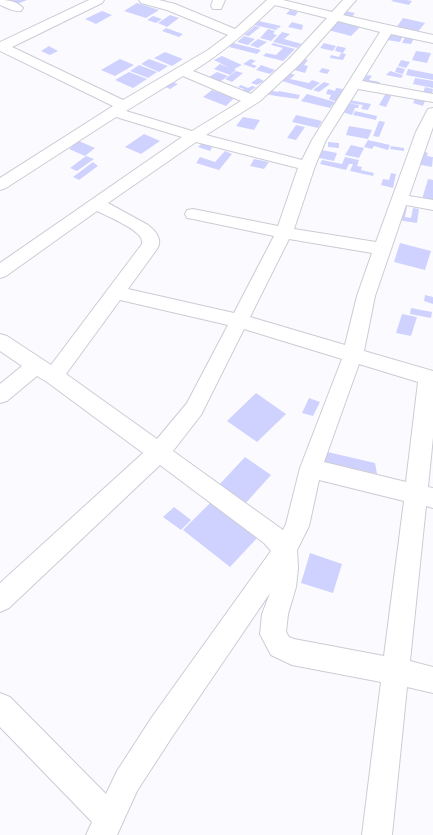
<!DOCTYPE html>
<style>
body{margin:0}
canvas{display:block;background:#fbfbff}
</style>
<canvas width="433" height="835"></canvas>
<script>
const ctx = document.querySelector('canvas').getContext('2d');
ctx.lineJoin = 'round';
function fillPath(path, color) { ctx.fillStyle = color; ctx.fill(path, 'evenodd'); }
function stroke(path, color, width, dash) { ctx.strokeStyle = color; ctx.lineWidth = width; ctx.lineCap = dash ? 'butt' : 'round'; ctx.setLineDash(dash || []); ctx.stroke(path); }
fillPath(new Path2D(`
 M10,0H27L15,5L7,2Z
 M393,0H407L412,1L409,5L391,1Z
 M137,3L159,10L146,18L124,11Z
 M290,10L298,12L295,16L286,14Z
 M102,11L112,15L96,24L85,19Z
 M345,11L355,13L351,18L341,16Z
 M170,15L179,18L167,27L158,23Z
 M153,16L162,19L156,23L147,20Z
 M403,18L425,23L417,33L396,28Z
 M259,21L281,26L279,28L267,25L278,28L276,30L254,25Z
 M337,21L360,27L351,36L328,30Z
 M292,22L303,25L302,30L288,27Z
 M255,26L260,27L249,36L244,35Z
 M166,28L183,34L179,37L162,31Z
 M268,29L275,31L273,34L277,35L271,41L260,38Z
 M282,32L290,34L284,39L302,44L297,48L273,42Z
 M390,34L403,36L400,42L387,40Z
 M244,36L255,39L248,45L237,42Z
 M405,37L414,38L411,44L402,43Z
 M258,39L267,42L258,48L250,45Z
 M233,43L261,50L257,54L229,47Z
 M273,43L295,49L283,61L263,56L266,53L276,55L283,48L271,45Z
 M324,43L336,46L333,51L320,48Z
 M49,46L58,51L50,55L41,51Z
 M337,46L346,48L343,53L335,51Z
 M416,51L431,53L427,63L412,60Z
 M165,52L183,59L172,66L154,58Z
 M341,53L346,54L343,60L330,58L331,55L339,57Z
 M222,56L242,65L234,69L236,70L230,75L214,69L220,64L230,68L214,60Z
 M300,58L308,60L304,65L308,66L305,73L291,69Z
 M120,59L134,65L115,76L101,70Z
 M149,59L168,66L159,72L141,64Z
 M251,59L256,61L251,64L257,66L254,68L243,64Z
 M401,60L410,62L406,68L398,66Z
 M139,65L157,72L148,78L130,71Z
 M261,65L275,70L270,74L256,70Z
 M397,67L405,69L403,74L395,72Z
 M322,68L330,70L327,74L319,72Z
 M408,69L433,74V80L406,75Z
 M236,71L243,73L232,82L225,79Z
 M390,71L403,75L401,78L386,75Z
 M129,72L147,79L133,88L115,80Z
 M217,72L228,76L217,84L206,79Z
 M287,72L295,75L290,79L309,83L312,80L320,83L311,90L279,80Z
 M367,75L372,76L369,80L380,82L379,84L363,81Z
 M258,78L264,81L257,85L251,83Z
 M415,78L433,81V88L413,84Z
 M171,81L178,84L170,89L163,86Z
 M324,82L330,84L319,92L313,90Z
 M241,85L248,88L252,86L256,87L245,95L239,93L244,89L238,87Z
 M425,87L433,89L432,95L423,93Z
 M336,88L343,89L337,102L329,99L331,95L326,94L328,89L335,91Z
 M212,90L234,98L226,106L203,97Z
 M268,90L278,92L279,91L300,95L298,99L276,96L266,94Z
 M386,93L392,94L386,107L379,105Z
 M307,94L335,102L330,108L301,101Z
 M415,99L425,101L423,106L413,103Z
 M350,100L371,104L368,110L361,109L363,105L349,103Z
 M347,103L359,105L358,108H355L352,115L342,112Z
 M355,111L377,116L376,120L353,115Z
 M296,115L322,121L318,128L292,122Z
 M243,117L260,120L254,130L236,126Z
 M379,121L385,122L379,137L373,136Z
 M296,125L305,127L296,140L287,138Z
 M349,126L372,130L368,139L346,135Z
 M144,134L160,141L141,154L125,147Z
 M368,140L390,145L388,150L374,146L372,149L364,147Z
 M79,141L95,148L85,156L69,149Z
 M328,142L339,143V148L328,147Z
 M202,143L213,146L210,151L198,147Z
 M351,145L364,148L359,158L345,155Z
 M391,146L404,148V151L390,149Z
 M322,150L337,153L334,161L319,158Z
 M225,151L232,154L219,170L196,163L200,157L215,162Z
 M422,151L428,153L427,156L433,157L432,167L416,164Z
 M86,156L94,159L77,171L70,168Z
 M345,157L359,160L357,166L362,167L361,170L374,173L373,176L350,171L353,164H349L346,170L320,164L322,160L342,164Z
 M254,159L269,162L264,169L250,166Z
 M93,162L98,166L79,180L73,177Z
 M391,173L396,174L393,188L381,185L383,179L389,180Z
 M428,179L433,180V202L422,199Z
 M398,206L407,207L405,217L411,218L413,208L419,209L417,223L397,220Z
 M400,243L431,251L425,270L394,262Z
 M425,295L433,297V304L424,301Z
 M411,308L432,312L431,318L410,314Z
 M402,314L417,317L411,336L396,333Z
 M256,393L286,414L257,442L227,421Z
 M309,398L320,402L313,416L302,413Z
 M323,451L375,463L377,474L321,461Z
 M245,457L271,475L244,505L218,486Z
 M211,502L258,537L230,567L183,530Z
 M174,507L191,520L181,530L163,517Z
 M310,553L342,564L333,593L301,583Z`), '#cfd2fe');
const street = new Path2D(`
 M0,0C8,0 17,1 23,8L21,11C14,12 7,8 0,5Z
 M89,0H104L102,3L12,47L123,100L208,50L228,35L167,10L141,3L139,0H159L175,4L235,29L267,0H283L332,12L343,0H356L343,15L433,35V43L391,34L362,81L433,94V102L358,89L326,140L315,166L294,229L376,242L416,132L428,109L433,108V127L409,196L433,200V210L406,205L375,296L364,351L433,371V437L428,487L433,488V508L426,506L410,661L433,667V693L407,687L392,835H362L381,682L292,665L271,655L260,634L262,614L270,593L172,737L137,791L117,835H86L92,822L0,727V693L10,697L106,794L117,771L152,717L271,551L264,543L160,465L9,608L0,612V583L143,453L47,382L37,376L7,401L0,403V384L22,366L0,351V334L7,336L51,365L142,244C142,243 142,239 141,238C136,228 107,216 97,211L6,276L0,278V263L182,137L116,117L6,188L0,190V178L113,106L0,51V42ZM275,5L327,18L289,59L251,94L193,71C224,52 249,30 275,5ZM338,21L380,32L312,140L302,160L206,135L260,101L299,65ZM183,76L241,101L192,131L126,111ZM196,142L298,168L278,226L193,209L187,210L185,214L187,218L193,219L274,236L234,313L128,289L157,249C163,240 156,231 148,225L108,203ZM289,239L372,253L357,296L345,345L250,317ZM120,300L228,325L187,403L157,439L66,374ZM244,329L342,359L300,468L286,524L283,530L173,451L201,415ZM359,364L418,382L406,482L324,462ZM319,480L404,501L384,656L294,639L289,637L286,632L288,614L296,587L298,568L297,550L309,526Z
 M213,0H225L221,9H213L211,6Z`);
stroke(street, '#cbccd4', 2);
fillPath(street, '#fff');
</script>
